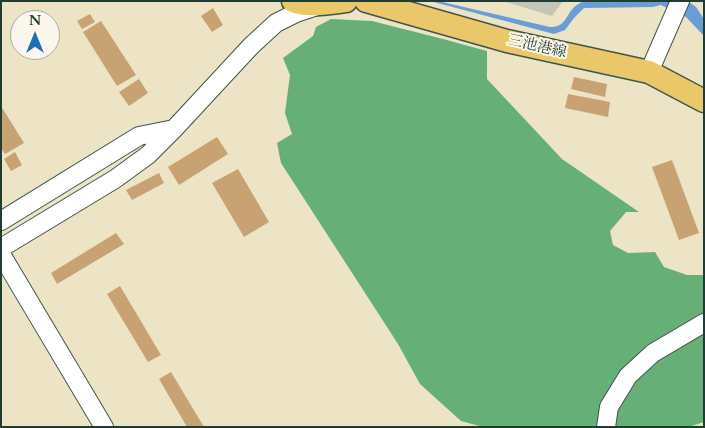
<!DOCTYPE html>
<meta charset="utf-8">
<style>
body{margin:0}
#map{position:relative;width:705px;height:428px;overflow:hidden;background:#ece4c4;font-family:Cardo,serif}
canvas{display:block}
.frame{position:absolute;inset:0;border:2px solid #1f3d34;pointer-events:none}
.north{position:absolute;left:10px;top:10px;width:50px;height:50px;box-sizing:border-box;background:#fbf7ec;border:1px solid #a3ada2;border-radius:50%;rotate:0deg;font-size:14px;font-weight:700;line-height:20px;text-align:center;color:#1f3d34}
.north::after{content:'';display:block;margin:auto;width:18px;height:22px;background:#1f6fb2;clip-path:polygon(50% 0,100% 100%,50% 72%,0 100%)}
</style>
<div id="map">
<canvas width="705" height="428"></canvas>
<div class="frame"></div>
<div class="north">N</div>
</div>
<script>
const ctx = document.querySelector('canvas').getContext('2d');
ctx.lineJoin = 'round';
function fillPath(path, color) { ctx.fillStyle = color; ctx.fill(path, 'evenodd'); }
function stroke(path, color, width, dash) { ctx.strokeStyle = color; ctx.lineWidth = width; ctx.lineCap = dash ? 'butt' : 'round'; ctx.setLineDash(dash || []); ctx.stroke(path); }
function write(font, color, halo, rows, align = 'center') {
  ctx.font = font + ' Cardo,"Noto Serif JP",serif'; ctx.lineWidth = 4; ctx.setLineDash([]); ctx.textBaseline = 'middle'; ctx.strokeStyle = halo; ctx.fillStyle = color; for (const [text, x, y, turn = 0] of rows) {
    ctx.save(); ctx.translate(x, y); ctx.rotate((+turn || 0) * Math.PI / 180); ctx.textAlign = isNaN(turn) ? turn : align; if (halo) ctx.strokeText(text, 0, 0); ctx.fillText(text, 0, 0); ctx.restore();
  }
}
fillPath(new Path2D(`
 M503,1H563L552,16Z`), '#c4c5b9');
fillPath(new Path2D(`
 M331,19L372,21L443,39L487,51V79L562,159L639,212H626L610,231L613,245L628,253L655,252L664,267L687,275H704V316L638,356L599,427H513L512,426L483,427L461,421L420,384L398,344L281,163L277,143L292,134L285,113L290,75L283,58L313,36L316,27Z
 M704,330V422L689,427H611L626,389L651,364Z`), '#66b078');
fillPath(new Path2D(`
 M430,1H438L550,27C567,28 566,12 577,5C579,3 582,2 585,1H688L696,7L704,19V36L686,17L661,5L653,7L584,8L574,18L565,30L554,34Z`), '#689ed5');
fillPath(new Path2D(`
 M213,8L223,25L212,32L201,16Z
 M90,14L95,22L82,29L77,21Z
 M101,21L136,75L117,86L83,32Z
 M574,77L607,84L605,97L571,89Z
 M139,79L148,93L129,106L119,92Z
 M568,94L610,102L608,117L565,108Z
 M1,106L24,143L5,154L1,148Z
 M217,137L228,154L179,185L168,167Z
 M15,152L22,165L11,171L4,159Z
 M672,160L699,233L679,240L652,167Z
 M238,169L269,222L244,237L212,183Z
 M159,173L164,183L132,200L126,190Z
 M116,233L124,244L57,284L51,273Z
 M120,286L161,355L148,362L107,294Z
 M171,372L204,427H187L159,379Z`), '#c8a273');
const minor = new Path2D(`
 M649,72L680,1
 M1,221L139,136L174,129
 M1,248L115,179L148,155L174,129L251,46L276,23L296,13L317,6
 M1,254L104,427
 M606,427L609,407L628,376L653,353L704,323`);
const major = new Path2D(`
 M293,1C308,7 330,3 346,1
 M366,1L507,41L649,72L704,101`);
stroke(minor, '#3e564a', 20);
stroke(major, '#3e564a', 25);
stroke(minor, '#fff', 18);
stroke(major, '#eac769', 22);
write('15px', '#1f3d34', '#fbf7ec', [
 ["三池港線",537,47,13]
]);
</script>
